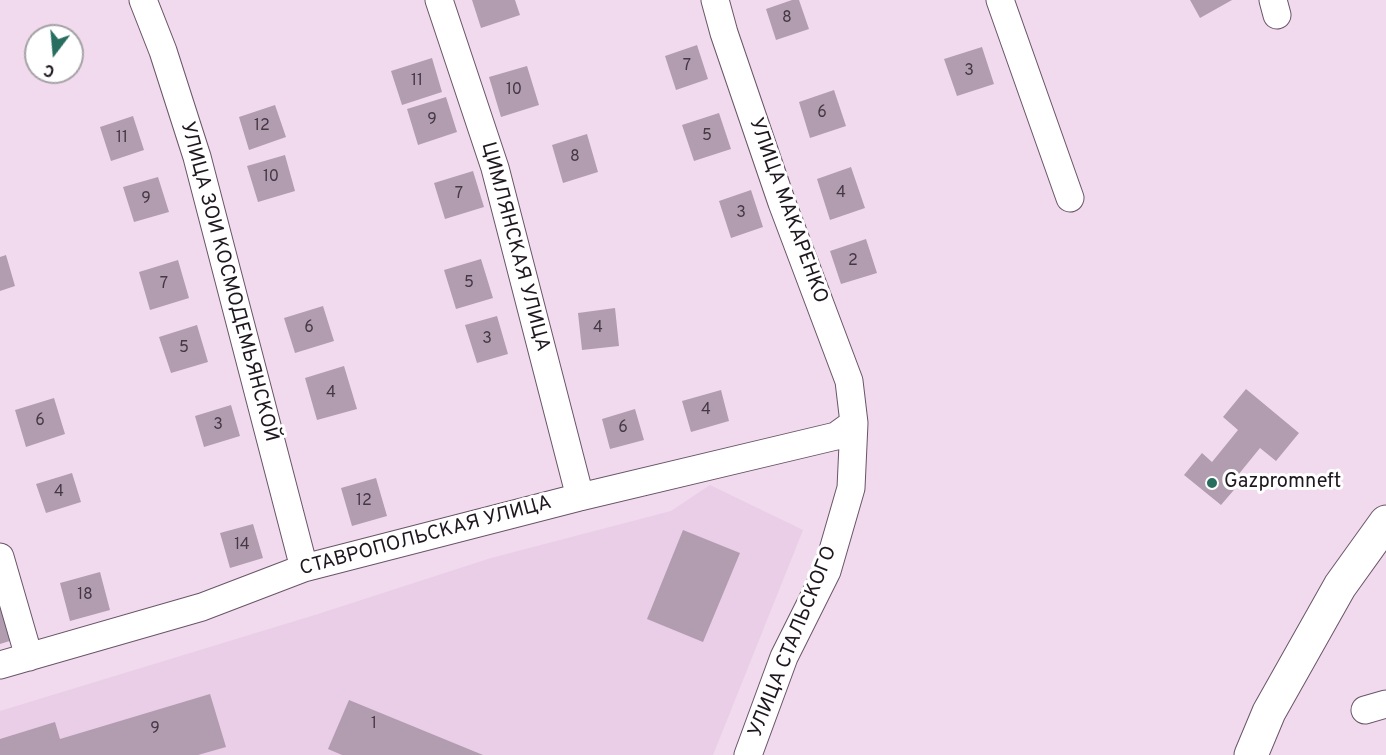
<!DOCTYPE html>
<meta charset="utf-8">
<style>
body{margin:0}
#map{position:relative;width:1386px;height:755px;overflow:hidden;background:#f1daee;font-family:Overpass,sans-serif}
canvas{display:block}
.north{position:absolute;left:24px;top:24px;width:60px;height:60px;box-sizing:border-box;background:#fff;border:2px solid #a5a2a5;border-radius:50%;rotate:196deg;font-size:16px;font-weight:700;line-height:24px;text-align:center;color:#1f171f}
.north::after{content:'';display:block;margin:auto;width:21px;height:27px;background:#276d60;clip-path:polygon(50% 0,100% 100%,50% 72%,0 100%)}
</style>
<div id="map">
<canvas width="1386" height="755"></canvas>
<div class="north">С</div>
</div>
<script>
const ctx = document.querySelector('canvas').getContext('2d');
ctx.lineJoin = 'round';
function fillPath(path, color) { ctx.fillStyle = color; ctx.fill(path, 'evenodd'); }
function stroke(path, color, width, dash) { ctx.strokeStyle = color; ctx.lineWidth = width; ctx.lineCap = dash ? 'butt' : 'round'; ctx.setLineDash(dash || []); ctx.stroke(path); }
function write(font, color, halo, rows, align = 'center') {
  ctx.font = font + ' Overpass,sans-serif'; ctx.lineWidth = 6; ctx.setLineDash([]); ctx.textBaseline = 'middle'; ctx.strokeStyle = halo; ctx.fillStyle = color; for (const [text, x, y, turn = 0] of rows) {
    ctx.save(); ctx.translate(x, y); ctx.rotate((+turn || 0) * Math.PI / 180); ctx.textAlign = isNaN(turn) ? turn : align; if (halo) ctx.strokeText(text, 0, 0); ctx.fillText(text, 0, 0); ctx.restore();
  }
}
fillPath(new Path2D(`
 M710,485L803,530L713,755H0V711L318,614L491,558L671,511Z`), '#eacde7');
fillPath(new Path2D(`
 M472,0H515L520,15L481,28Z
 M792,0H799L809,29L776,40L766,9Z
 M1190,0H1232L1200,18Z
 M697,45L708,79L676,90L665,56Z
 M982,47L994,84L957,96L944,59Z
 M432,58L442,92L402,105L391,71Z
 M527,66L539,105L501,117L489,77Z
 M834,90L846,126L810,138L799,102Z
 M446,97L457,132L418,145L407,109Z
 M275,105L286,137L249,150L239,117Z
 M719,113L731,149L694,161L682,125Z
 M133,116L144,150L111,161L100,127Z
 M587,134L598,172L563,183L552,145Z
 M285,155L295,191L258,202L247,166Z
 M851,167L865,208L830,220L817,179Z
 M473,171L484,207L445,219L434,183Z
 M158,177L169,212L134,222L123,187Z
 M751,190L763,227L731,238L719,201Z
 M866,239L877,273L841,284L830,251Z
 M6,255L15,286L0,291V257Z
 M481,259L493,298L456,309L444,270Z
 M178,260L189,298L150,310L139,272Z
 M323,306L334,341L295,353L284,318Z
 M615,308L619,346L582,350L578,313Z
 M497,316L508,354L477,363L465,325Z
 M197,325L208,362L171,373L159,337Z
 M344,366L357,409L317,420L305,378Z
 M1246,389L1299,433L1276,461L1260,448L1234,480L1239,484L1221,505L1184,475L1202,453L1212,462L1238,430L1223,417Z
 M721,390L729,421L691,432L682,401Z
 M54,398L65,434L26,447L15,410Z
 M231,405L240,436L204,447L195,416Z
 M635,409L644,440L610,449L602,419Z
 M72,473L81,502L46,513L36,484Z
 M376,478L387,516L352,526L341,488Z
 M253,524L263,558L230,568L220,533Z
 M683,530L740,553L703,642L647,619Z
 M100,572L110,610L70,621L60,583Z
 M0,601L13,640L0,644Z
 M210,694L226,747L198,755H0V739L55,722L60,739Z
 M349,700L483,755H342L328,749Z`), '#b29cb0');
const minor = new Path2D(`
 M143,0L163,51L197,157L304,568
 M439,0L495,168L580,497
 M715,0L724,33L782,203L849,381L854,423L851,488L827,571L784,657L748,755
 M1000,0L1070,198
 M1273,0L1277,15
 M0,557L29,657
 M0,665L202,607L304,568L580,497L836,436L854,423
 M1365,710L1386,704`);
const major = new Path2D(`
 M1251,755L1269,712L1340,586L1386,522`);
stroke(minor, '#695567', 29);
stroke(major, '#695567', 35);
stroke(minor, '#fff', 27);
stroke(major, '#fff', 33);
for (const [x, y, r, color] of [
 [1212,483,6,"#276d60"]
]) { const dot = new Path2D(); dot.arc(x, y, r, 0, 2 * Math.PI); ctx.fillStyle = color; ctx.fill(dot); stroke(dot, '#fff', 2); }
write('16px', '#443843', null, [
 ["8",787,19],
 ["7",687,67],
 ["3",969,72],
 ["11",417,82],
 ["10",514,91],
 ["6",822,114],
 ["9",432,121],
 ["12",262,127],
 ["5",707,137],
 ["11",122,139],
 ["8",575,158],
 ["10",271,178],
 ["4",841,194],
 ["7",459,195],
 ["9",146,200],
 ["3",741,214],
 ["2",853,262],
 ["5",469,284],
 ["7",164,285],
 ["6",309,329],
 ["4",598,329],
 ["3",487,340],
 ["5",184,349],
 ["4",331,394],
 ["4",706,411],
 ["6",40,422],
 ["3",218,426],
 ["6",623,429],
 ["4",59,493],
 ["12",364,502],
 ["14",242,546],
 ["18",85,596],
 ["1",374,725],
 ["9",155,730]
]);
write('20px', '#1f171f', '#fff', [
 ["УЛИЦА МАКАРЕНКО",787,211,70],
 ["ЦИМЛЯНСКАЯ УЛИЦА",514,247,75],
 ["УЛИЦА ЗОИ КОСМОДЕМЬЯНСКОЙ",228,282,75],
 ["СТАВРОПОЛЬСКАЯ УЛИЦА",426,537,-15],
 ["УЛИЦА СТАЛЬСКОГО",794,642,-68]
]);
write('20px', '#1f171f', '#fff', [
 ["Gazpromneft",1224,483]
], 'left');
</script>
